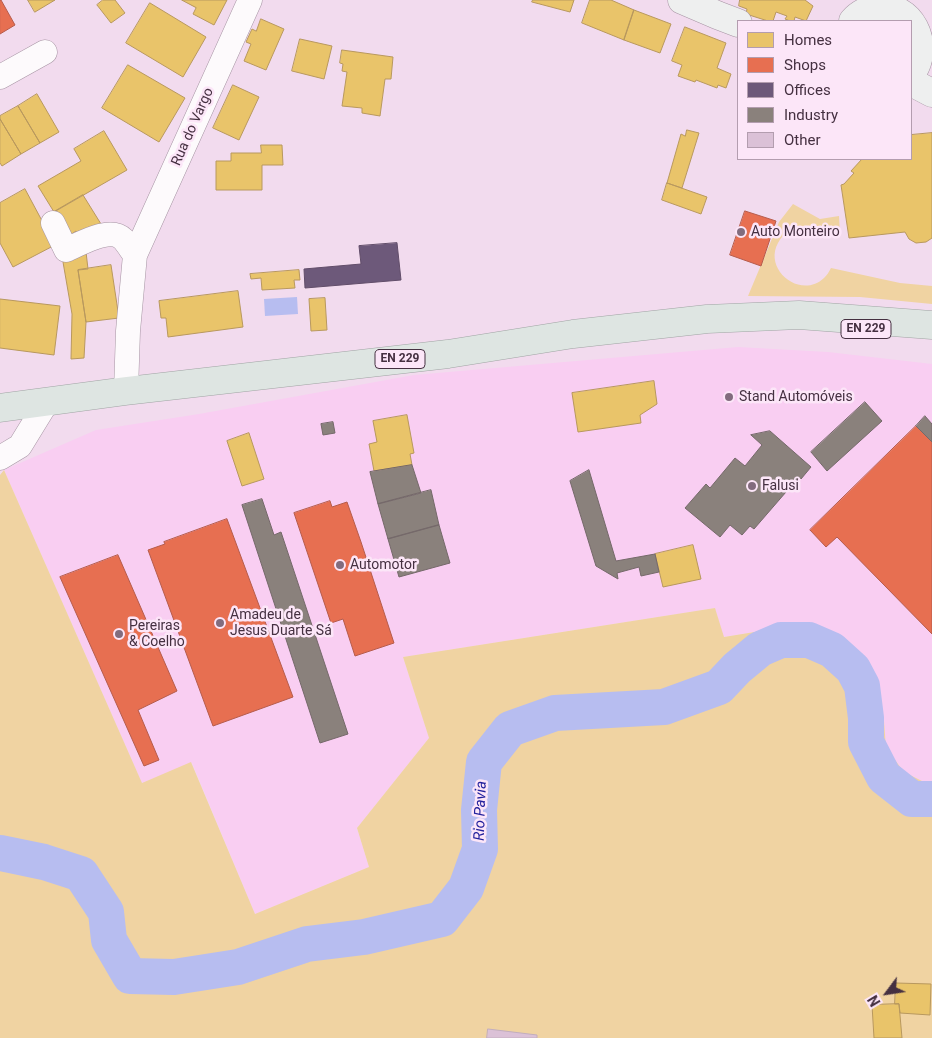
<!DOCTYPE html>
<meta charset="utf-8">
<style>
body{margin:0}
#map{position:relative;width:932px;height:1038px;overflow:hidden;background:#f2dbee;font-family:Roboto,sans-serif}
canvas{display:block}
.legend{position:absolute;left:737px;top:20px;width:175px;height:140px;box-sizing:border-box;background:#fce6f8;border:1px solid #b39daf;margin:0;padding:6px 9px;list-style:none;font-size:15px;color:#453041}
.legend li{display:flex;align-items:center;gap:10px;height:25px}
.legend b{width:25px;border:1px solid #b39daf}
.north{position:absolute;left:862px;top:968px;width:50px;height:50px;-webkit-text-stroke:4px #fce6f8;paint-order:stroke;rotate:239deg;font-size:14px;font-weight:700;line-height:20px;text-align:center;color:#453041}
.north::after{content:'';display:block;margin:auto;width:18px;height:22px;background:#453041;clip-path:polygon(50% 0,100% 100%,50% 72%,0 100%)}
</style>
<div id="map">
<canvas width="932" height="1038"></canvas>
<ul class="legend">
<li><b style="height:14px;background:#e9c46a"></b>Homes</li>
<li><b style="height:14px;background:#e76f51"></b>Shops</li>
<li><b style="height:14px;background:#6d597a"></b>Offices</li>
<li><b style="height:14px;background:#8a817c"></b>Industry</li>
<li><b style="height:14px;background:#dbc1d7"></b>Other</li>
</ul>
<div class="north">N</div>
</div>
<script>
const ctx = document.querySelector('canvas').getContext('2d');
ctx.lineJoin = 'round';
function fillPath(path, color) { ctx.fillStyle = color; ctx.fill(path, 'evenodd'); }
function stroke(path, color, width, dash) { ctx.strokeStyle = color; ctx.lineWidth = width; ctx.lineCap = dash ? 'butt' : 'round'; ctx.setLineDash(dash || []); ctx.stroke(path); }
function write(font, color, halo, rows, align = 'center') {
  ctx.font = font + ' Roboto,sans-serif'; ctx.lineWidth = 5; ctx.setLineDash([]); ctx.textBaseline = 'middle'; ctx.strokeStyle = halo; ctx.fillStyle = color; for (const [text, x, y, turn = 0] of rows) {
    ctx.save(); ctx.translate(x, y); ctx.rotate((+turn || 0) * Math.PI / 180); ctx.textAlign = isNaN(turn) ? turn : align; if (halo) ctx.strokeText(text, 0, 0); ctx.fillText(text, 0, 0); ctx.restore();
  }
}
fillPath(new Path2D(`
 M738,347L828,352L932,364V784L930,785L904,772L886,747L884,721L870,691L861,665L785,627L723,637L715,608L403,657L429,738L357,828L369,867L255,914L192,763L142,783L4,470L96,430L199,414L414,375Z`), '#f9cef2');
fillPath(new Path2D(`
 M793,204L820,219L839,216L840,235C836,235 829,237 825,235C822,234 821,232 818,231C812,227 803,226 796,228C788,231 782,235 778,243C763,270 801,300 824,278C827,275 829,272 831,268L900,283L932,286V304L860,297L748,296L779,222Z
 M4,470L142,783L191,762L255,914L369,867L357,828L429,738L403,657L715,608L724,637L785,627L822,633L861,665L870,691L884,721L886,748L904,772L930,785L932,784V1038H0V475Z`), '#f0d3a2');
fillPath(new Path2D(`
 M297,297L298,314L265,316L264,299Z`), '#b7bdf0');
const homes = new Path2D(`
 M28,0H55L35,12Z
 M103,0H115L125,13L111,23L97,5Z
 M182,0H227L214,25L193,14L196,8Z
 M533,0H574L570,12L532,2Z
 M590,0H611L634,10L624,40L582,23Z
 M740,0H805L813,6L806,21L795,17L794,21H790L785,19L787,16L776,12L773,21H768L746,14L747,9L739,6Z
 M150,3L206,37L183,77L126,43Z
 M634,10L671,24L660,53L624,40Z
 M261,19L284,29L266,70L244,61L251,44L246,42L252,29L256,31Z
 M685,27L726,43L717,68L731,74L726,88L718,85L717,88L696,80L695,82L678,76L682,65L672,61Z
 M300,39L332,46L324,79L292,71Z
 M342,50L393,57L391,79H385L380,116L362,113V108L342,106L347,72L342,71L343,64L340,63Z
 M128,65L185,98L159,142L102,108Z
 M233,85L259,97L239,140L213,128Z
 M37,94L59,132L40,143L18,106Z
 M18,106L40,143L21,154L0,119V116Z
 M0,119L21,154L2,166L0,163Z
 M687,130L699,133L682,188L667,183L681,134L685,136Z
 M104,131L127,170L54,212L38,186L81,161L74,149Z
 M932,133V238L926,242L916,243L909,239L905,232L849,238L841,185L844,184L854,173L851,171L862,159H911V135Z
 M261,145H282L283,165H262V190H216V161H231V153H261Z
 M667,183L707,197L701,214L662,200Z
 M25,189L55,245L13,267L0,243V203Z
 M83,195L101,224L80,237L76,231L69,236L54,212Z
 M86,252L88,269L78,270L86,322L84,358L71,359L72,314L63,262Z
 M111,265L119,318L86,322L78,270Z
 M299,270L300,280H294L295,288L262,290L261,278L251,279L250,274Z
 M238,291L243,327L168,337L166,318H161L159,301Z
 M325,298L327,330L311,331L309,299Z
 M0,299L60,306L54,355L0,348Z
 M654,381L657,404L640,415L641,423L578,432L572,393Z
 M407,415L414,453L410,454L412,465L374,471L369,444L377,442L373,421Z
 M249,433L264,479L242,486L227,441Z
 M693,545L701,579L663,587L655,554Z
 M896,983L931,984L930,1015L900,1013L899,1004H895Z
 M899,1004L902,1038H874L872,1005Z`);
fillPath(homes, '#e9c46a');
stroke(homes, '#b8985e', 1);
const shops = new Path2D(`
 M0,0H1L15,25L0,34Z
 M745,211L776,221L761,266L730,255Z
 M916,426L932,442V634L837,537L826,547L810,530Z
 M330,501L332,507L347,502L361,542L394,643L355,656L343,619L331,623L294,513Z
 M227,519L293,697L213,726L148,550L165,544L164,542Z
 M118,555L177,691L138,710L159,760L144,766L60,577Z`);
fillPath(shops, '#e76f51');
stroke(shops, '#b65c4c', 1);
const offices = new Path2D(`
 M397,243L401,280L305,288L304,269L361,264L359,246Z`);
fillPath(offices, '#6d597a');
stroke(offices, '#614d69', 1);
const industry = new Path2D(`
 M865,402L882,421L827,471L811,452Z
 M925,416L932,424V442L916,426Z
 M333,422L335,433L323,435L321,424Z
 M770,431L811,467L801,479L799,477L754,529L750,526L742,535L730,525L720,537L685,508L706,484L710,488L735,458L745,466L762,445L751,435Z
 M412,465L421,493L378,504L370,472Z
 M589,470L616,561L655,554L659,572L641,576L639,567L617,573L618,579L596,566L570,481Z
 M431,490L439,525L388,539L378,504Z
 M262,499L274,535L281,532L348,734L320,743L242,505Z
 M439,525L450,563L399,577L388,539Z`);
fillPath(industry, '#8a817c');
stroke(industry, '#75696a', 1);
stroke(new Path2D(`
 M0,853L44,862L81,874L106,912L109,940L130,976L174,977L238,967L307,944L364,937L442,919L466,888L480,849L479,810L484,762L510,729L555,713L664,707L719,687L737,668L760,649L781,640H809L832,650L853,669L862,686L866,718V742L884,777L912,799H932`), '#b7bdf0', 36);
const building = new Path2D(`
 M488,1029L537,1035V1038H487Z`);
fillPath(building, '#dbc1d7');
stroke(building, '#c2aebe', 1);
const street = new Path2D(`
 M0,77L45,52
 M53,223L66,250C80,244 110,226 123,239C127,243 131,250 135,255L128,331L126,391
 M135,255L250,0
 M0,458L20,446L47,402`);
const secondary = new Path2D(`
 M682,0L717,15L738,23
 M853,21C858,15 865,11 873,9C911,0 932,46 911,74
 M911,82L932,93`);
const primary = new Path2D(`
 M0,408L126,391L448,354L573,334L707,319L799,315L932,325`);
stroke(street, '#a694a3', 25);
stroke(secondary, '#a694a3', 29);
stroke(primary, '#9fa4a3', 29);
stroke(street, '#fdfafc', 24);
stroke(secondary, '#eeefef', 28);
stroke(primary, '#dee5e2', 28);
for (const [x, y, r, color] of [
 [741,232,5,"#826c7e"],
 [729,397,5,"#826c7e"],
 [752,486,5,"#826c7e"],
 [340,565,5,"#826c7e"],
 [220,623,5,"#826c7e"],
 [119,634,5,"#826c7e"]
]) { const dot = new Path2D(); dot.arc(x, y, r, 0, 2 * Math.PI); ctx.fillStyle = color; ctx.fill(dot); stroke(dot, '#fce6f8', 2); }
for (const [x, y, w] of [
 [866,329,50],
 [400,359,50]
]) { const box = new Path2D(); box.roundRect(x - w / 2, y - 9.5, w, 19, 4); ctx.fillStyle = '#fce6f8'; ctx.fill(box); stroke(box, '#453041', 1); }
write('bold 12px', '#453041', null, [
 ["EN 229",866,329],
 ["EN 229",400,359]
]);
write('14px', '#453041', '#fce6f8', [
 ["Rua do Vargo",193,127,-66]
]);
write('14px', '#453041', '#fce6f8', [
 ["Auto Monteiro",751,232],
 ["Stand Automóveis",739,397],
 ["Falusi",762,486],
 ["Automotor",350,565],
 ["Amadeu de",230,615],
 ["Jesus Duarte Sá",230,631],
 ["Pereiras",129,626],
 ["& Coelho",129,642]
], 'left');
write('italic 15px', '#23219c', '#fce6f8', [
 ["Rio Pavia",481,811,-88]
]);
</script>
